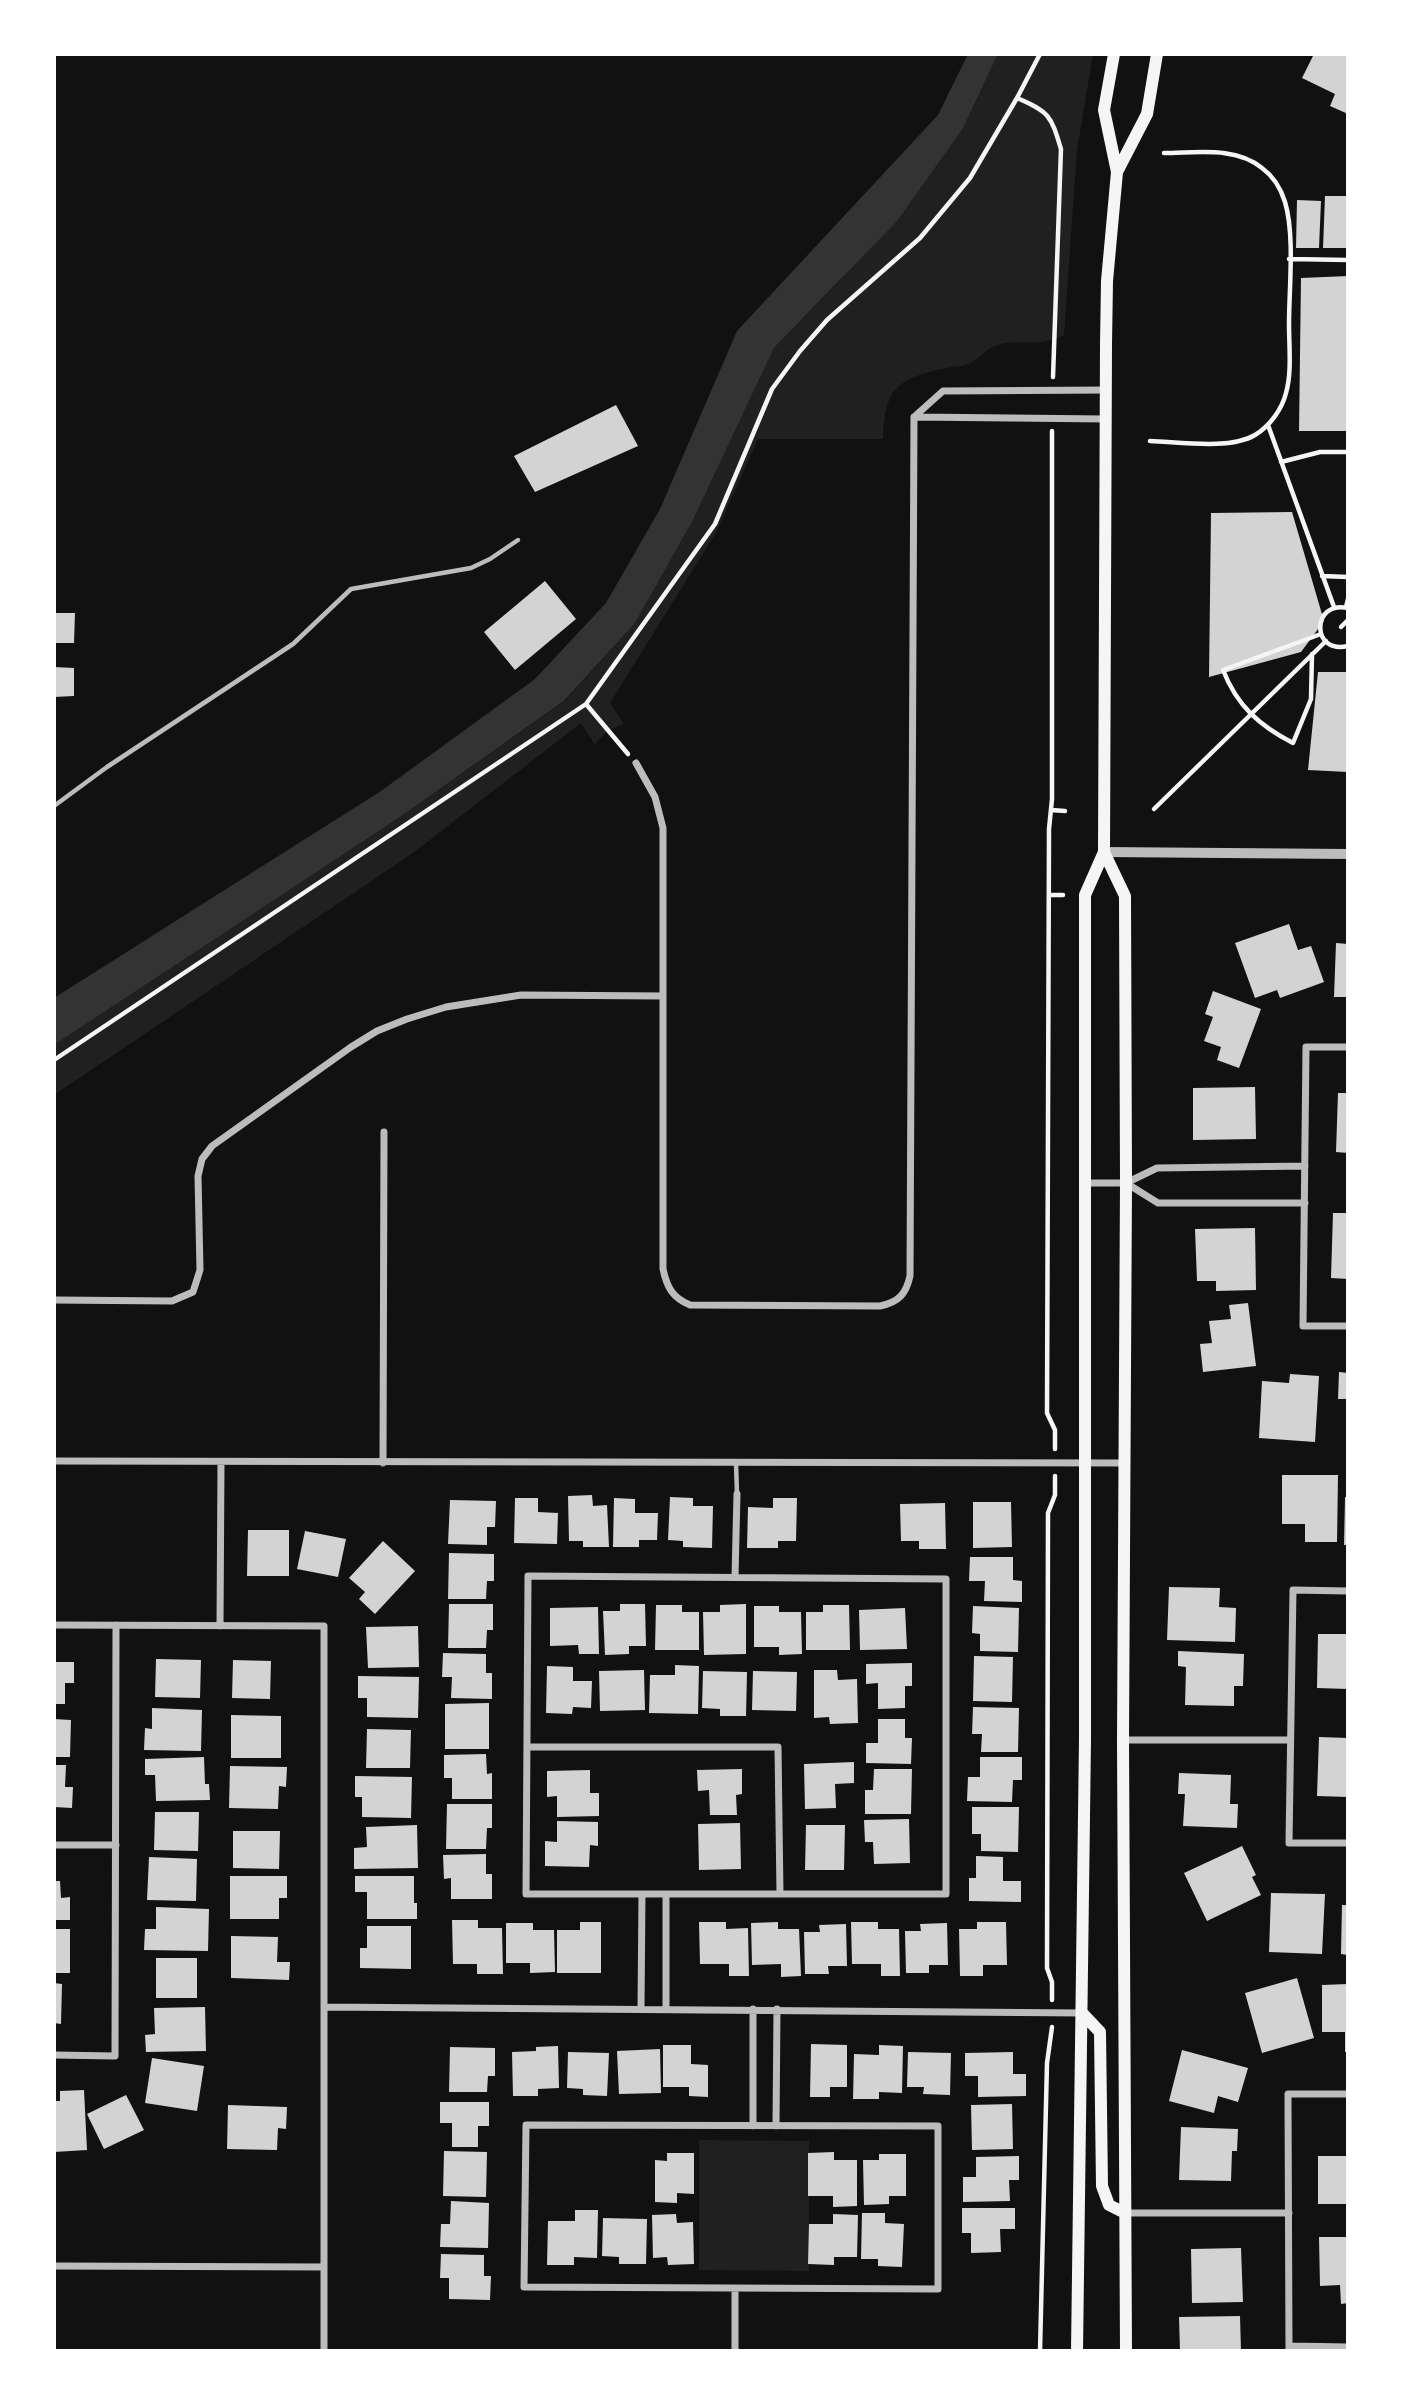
<!DOCTYPE html>
<style>
body{margin:0}
#map{position:relative;width:1402px;height:2405px;overflow:hidden;background:#111;font-family:"Public Sans",sans-serif}
canvas{display:block}
.frame{position:absolute;inset:0;border:56px solid #fff;pointer-events:none}
</style>
<div id="map">
<canvas width="1402" height="2405"></canvas>
<div class="frame"></div>
</div>
<script>
const ctx = document.querySelector('canvas').getContext('2d');
ctx.lineJoin = 'round';
function fillPath(path, color) { ctx.fillStyle = color; ctx.fill(path, 'evenodd'); }
function stroke(path, color, width, dash) { ctx.strokeStyle = color; ctx.lineWidth = width; ctx.lineCap = dash ? 'butt' : 'round'; ctx.setLineDash(dash || []); ctx.stroke(path); }
fillPath(new Path2D(`
 M998,54H1093L1077,150L1064,335C1040,347 1030,340 1006,343C985,346 983,358 968,364C962,367 953,366 947,368C898,378 885,387 883,439H758L717,531L610,703L624,724C611,728 603,734 595,745L581,723L413,853L54,1095V1045L400,817L565,701L635,623L692,522L774,348L839,282L963,128Z
 M699,2140L809,2141V2271L699,2270Z`), '#202020');
fillPath(new Path2D(`
 M968,54H998L963,128L897,221L774,348L692,522L635,623L564,701L400,817L54,1045V998L381,791L535,679L606,603L660,509L737,331L938,115Z`), '#333');
fillPath(new Path2D(`
 M1314,54H1348V114L1330,106L1335,94L1302,78Z
 M1325,196H1348V248H1323Z
 M1297,200L1321,201L1319,248H1296Z
 M1348,276V431H1299L1301,278Z
 M616,405L638,446L535,492L514,456Z
 M1292,512L1324,621L1301,652L1209,677L1211,513Z
 M545,581L576,619L515,670L484,632Z
 M54,613H75L74,643H54Z
 M54,667L74,668V696L54,697Z
 M1318,672H1348V772L1308,770Z
 M1289,924L1298,950L1311,946L1324,982L1280,998L1277,990L1255,998L1235,943Z
 M1336,943L1348,944V997H1334Z
 M1213,991L1261,1009L1239,1068L1217,1060L1221,1047L1204,1041L1213,1017L1205,1014Z
 M1255,1087L1256,1139L1193,1140V1088Z
 M1338,1093H1348V1153L1336,1152Z
 M1333,1213H1348V1279L1331,1278Z
 M1255,1228L1256,1290L1216,1291V1281H1197L1195,1229Z
 M1248,1303L1256,1366L1203,1372L1200,1344L1212,1343L1209,1321L1231,1319L1229,1305Z
 M1339,1372L1348,1373V1399H1338Z
 M1290,1374L1319,1376L1315,1442L1259,1438L1262,1381L1289,1383Z
 M1282,1475H1338L1337,1542H1305V1524H1282Z
 M592,1495L593,1506L607,1505L609,1547H583V1541H569L568,1496Z
 M670,1497L693,1498V1506H713L712,1548L683,1547V1541L668,1540Z
 M1345,1497H1348V1545H1344Z
 M515,1498H538V1512L558,1513L557,1544L514,1543Z
 M614,1498L635,1499V1513H658L657,1540H639V1547H613Z
 M773,1498H797L796,1541H778V1548H747L748,1507L773,1508Z
 M450,1500L496,1501L495,1527H487V1545L448,1544Z
 M973,1502H1011L1012,1547L973,1548Z
 M945,1503L946,1549H919V1541H901L900,1504Z
 M248,1530H289V1576H247Z
 M305,1531L346,1539L338,1577L297,1569Z
 M383,1541L415,1571L375,1614L359,1599L365,1592L349,1578Z
 M449,1553L494,1554V1581H487L486,1599H448Z
 M970,1557H1013V1580L1022,1581V1602L984,1601L985,1581H969Z
 M1169,1587L1220,1588L1219,1607L1236,1608L1235,1642L1167,1640Z
 M449,1604H493V1630H487L486,1648H448Z
 M620,1604H645L646,1646H629V1654L605,1655L603,1611H620Z
 M746,1604V1654L704,1655L703,1612H720V1605Z
 M656,1605H682V1612H699V1650H655Z
 M823,1605H849L850,1650H806V1612H823Z
 M754,1606H779V1612H801L802,1654L779,1655V1647H754Z
 M973,1606L1019,1608L1018,1652L980,1651V1634L972,1633Z
 M598,1607L599,1654H579L578,1645L550,1646V1608Z
 M905,1608L907,1649L860,1650L859,1610Z
 M418,1626L419,1667L368,1668L366,1627Z
 M1318,1634H1348V1689L1317,1688Z
 M1178,1651L1244,1654L1243,1686H1234V1706L1185,1705L1186,1667L1178,1666Z
 M443,1653L486,1654V1673H492V1699L451,1698L452,1677H442Z
 M974,1656L1013,1657L1012,1702L973,1701Z
 M156,1659L201,1660L200,1698L155,1697Z
 M233,1660L271,1661L270,1699L232,1698Z
 M54,1662H74V1683H65V1704H54Z
 M912,1663V1686H905V1708L878,1709V1683L866,1684V1664Z
 M675,1665L699,1666L698,1714L649,1713L650,1675H675Z
 M547,1666L573,1667V1681H592L591,1708L573,1707L572,1714L546,1713Z
 M644,1670L645,1710L600,1711L599,1671Z
 M814,1670H837L838,1680L857,1679L858,1723L830,1724L829,1717L814,1718Z
 M703,1671L747,1672L746,1716H720V1709L702,1708Z
 M753,1671L797,1672L796,1711L752,1710Z
 M358,1676L419,1677L418,1718L367,1717V1698H358Z
 M489,1703V1749H445V1704Z
 M973,1707L1019,1708L1018,1752H981L982,1734H972Z
 M152,1708L202,1710L201,1751L144,1750L145,1728L152,1729Z
 M231,1715L281,1716V1758H231Z
 M54,1719L71,1720L70,1757H54Z
 M878,1719H905V1738H912L911,1764L866,1763V1743H878Z
 M367,1729L411,1730L410,1768H366Z
 M1319,1737L1348,1738V1797L1317,1796Z
 M486,1754L487,1774L492,1773V1799H452V1778H444V1755Z
 M204,1757L205,1784H209L210,1800L156,1801L155,1775H145V1759Z
 M980,1757H1022V1780H1013L1012,1802L967,1801L968,1777H980Z
 M854,1762V1783L835,1784L836,1808L805,1809L804,1764Z
 M54,1765H66L65,1787H73L72,1808L54,1807Z
 M230,1766L287,1767L286,1787L279,1786L278,1809L229,1808Z
 M742,1769V1794L736,1795L737,1815H710L709,1790L698,1791L697,1770Z
 M874,1769H912L911,1814H865V1790H873Z
 M590,1770V1793H599V1816L557,1817V1796L547,1797V1771Z
 M1179,1773L1231,1775L1230,1804H1238L1237,1828L1183,1826L1185,1794H1178Z
 M355,1776L412,1777L411,1818L362,1817V1797H355Z
 M447,1804H492V1828H487L486,1849H446Z
 M972,1807H1019L1018,1852L981,1851V1834H972Z
 M155,1812H199L198,1851L154,1850Z
 M909,1819L910,1863L874,1864L873,1842H865L864,1820Z
 M557,1821L598,1822V1846L590,1845L589,1867L545,1866V1841L557,1842Z
 M740,1823L741,1869L699,1870L698,1824Z
 M417,1825L418,1868L354,1869V1848L367,1847L366,1827Z
 M806,1825H845L844,1870H805Z
 M233,1831H280L279,1869L233,1868Z
 M1242,1846L1256,1875L1252,1877L1261,1895L1207,1921L1184,1873Z
 M486,1854V1874H492V1899H451V1878L444,1879L443,1855Z
 M976,1856L1003,1857V1881H1021V1902L969,1901V1878H976Z
 M149,1857L197,1859L196,1901L147,1900Z
 M230,1876H287V1898H279V1919H230Z
 M355,1876H414V1903H417V1919H367V1892H355Z
 M54,1881H60L61,1898L70,1897V1920H54Z
 M1271,1893L1325,1894L1322,1954L1269,1952Z
 M1342,1905H1348V1955L1341,1954Z
 M156,1907L209,1909L208,1951L144,1950L145,1929H156Z
 M452,1920H478V1928H502L503,1974H477V1964H453Z
 M580,1922H601V1973H557V1930H580Z
 M699,1922H726V1929L748,1928L749,1976H729V1964H700Z
 M778,1922V1929H799L801,1976L781,1977V1964L752,1965L751,1923Z
 M851,1922H878V1929H899L900,1976H881V1964H852Z
 M977,1922H1006L1007,1965H983V1976H960L959,1929H977Z
 M506,1923H533V1930H554L555,1972L530,1973V1963H506Z
 M947,1923L948,1965H929V1973H906L905,1931H921L920,1924Z
 M846,1924L847,1966H828L829,1974H805L804,1932H820L819,1925Z
 M367,1926H411V1969L360,1968V1948H367Z
 M54,1929H70V1973H54Z
 M231,1936L278,1937L277,1962H290L289,1980L231,1978Z
 M156,1958H197V1998H156Z
 M1297,1978L1314,2038L1262,2053L1245,1993Z
 M54,1983L62,1984L61,2024L54,2023Z
 M1348,1984V2052H1345V2032H1322V1985Z
 M205,2007L206,2051L146,2052L145,2035L155,2034L154,2008Z
 M811,2044L847,2045V2087H830V2097H810Z
 M663,2045H691V2064L708,2065V2097L689,2096V2087H663Z
 M879,2045L903,2046L902,2093L879,2092V2099H853L854,2054L879,2055Z
 M558,2046L559,2088L538,2089V2096H513L512,2052L536,2051V2047Z
 M450,2047L495,2048V2076H488L487,2092H449Z
 M660,2049L661,2093L619,2094L617,2051Z
 M1182,2050L1248,2068L1238,2102L1218,2096L1214,2113L1169,2101Z
 M568,2052L609,2053L607,2096L583,2095V2089L567,2088Z
 M908,2052L951,2053L950,2095L923,2094L924,2087H907Z
 M1013,2052V2074H1026V2096L978,2097V2076H965V2053Z
 M152,2058L204,2066L197,2111L145,2103Z
 M84,2090L87,2150L54,2152V2101H60V2091Z
 M126,2095L144,2130L104,2149L87,2114Z
 M440,2102H489V2126H478V2147H452V2123H440Z
 M1012,2104L1013,2149L972,2150L971,2105Z
 M228,2105L287,2107L286,2129L278,2128L277,2150L227,2149Z
 M1181,2127L1238,2129L1237,2151H1232L1231,2181L1179,2180Z
 M444,2151L487,2152L486,2197L443,2196Z
 M834,2152V2160H857V2206L833,2207V2196H808V2153Z
 M667,2153H694V2194L677,2193V2203L655,2202V2160L667,2161Z
 M879,2154H906V2196H889V2204L864,2205L863,2160H879Z
 M1019,2156V2180H1009L1010,2201L963,2202V2177H976V2157Z
 M1318,2156H1348V2204H1318Z
 M451,2201L489,2203L488,2248L440,2247L441,2224H450Z
 M962,2208H1015V2229H1000L1001,2252L971,2253V2233H962Z
 M575,2210H598L597,2258L574,2257V2265H547L548,2221H575Z
 M862,2213H885V2223L904,2224L902,2267L878,2266V2259H861Z
 M676,2214L677,2223L693,2222L694,2264L668,2265L667,2257L653,2258L652,2215Z
 M833,2214L858,2215L857,2257H834V2265L808,2264L809,2224H833Z
 M603,2218L647,2219L646,2264H619V2257L602,2256Z
 M1319,2237H1348V2303L1341,2304L1340,2285L1320,2286Z
 M1241,2248L1243,2302L1192,2303L1191,2249Z
 M441,2254L484,2255V2276H491L490,2300L449,2299V2278H440Z
 M1240,2316L1241,2351H1180L1179,2317Z`), '#d3d3d3');
stroke(new Path2D(`
 M1017,98C1050,112 1051,116 1061,149L1053,377
 M1289,259L1348,260
 M1268,425L1334,607
 M1052,431V799L1049,829L1047,1413L1055,1430V1449
 M1150,441C1180,442 1230,450 1255,435C1270,426 1282,409 1286,393C1292,372 1289,346 1289,324C1289,289 1295,235 1285,202C1281,189 1273,176 1262,168C1236,146 1196,153 1164,153
 M1281,462L1320,452H1348
 M1322,576L1348,577
 M1346,607L1348,599
 M1348,608C1311,600 1311,655 1348,646
 M1341,627L1348,620
 M1312,654L1311,699L1293,743C1260,726 1237,706 1223,670L1321,634
 M586,704L628,754
 M1154,809L1326,641
 M1051,810L1065,811
 M1049,895H1063
 M54,1060L586,704L715,524L772,389L800,351L827,320L920,238L970,178L1017,98L1040,54
 M1052,2000V1982L1047,1968L1048,1513L1055,1495V1476
 M1040,2351L1047,2063L1052,2027`), '#f5f5f5', 4.5);
stroke(new Path2D(`
 M54,806L107,767L293,644L351,589L471,568L490,559L518,540
 M736,1463L737,1494`), '#bcbcbc', 4.5);
stroke(new Path2D(`
 M914,417L943,391L1106,390
 M915,417L1106,419
 M636,763L655,797L663,828V1269C667,1288 673,1298 690,1305L880,1306C899,1302 906,1294 910,1276L914,417
 M1348,1047H1306L1303,1326H1348
 M1085,1183H1126
 M1305,1203H1158L1126,1183L1157,1168L1305,1166
 M54,1300L172,1301L193,1292L200,1270L198,1176L202,1159L212,1146L351,1047L377,1031L407,1019L446,1007L521,995L663,996
 M54,1461L1124,1463
 M383,1463L384,1132
 M528,1576L946,1579V1894H526Z
 M735,1577L737,1494
 M1348,1591L1293,1590L1289,1843H1348
 M54,1625L324,1626V2351
 M220,1626L221,1463
 M1123,1740H1290
 M527,1747H778L780,1894
 M54,1845H116
 M324,2007L1082,2013
 M641,2008L642,1894
 M666,2008V1894
 M753,2009V2126
 M54,2055L115,2056L116,1625
 M526,2125L938,2126V2289L524,2287Z
 M776,2126L777,2009
 M1125,2213H1289
 M54,2266L324,2267
 M735,2289V2351
 M1289,2346L1348,2347
 M1289,2351L1288,2094H1348`), '#bcbcbc', 7);
stroke(new Path2D(`
 M1104,852L1348,854`), '#bcbcbc', 10);
stroke(new Path2D(`
 M1117,172L1147,114L1157,54
 M1104,852L1125,896L1126,1183L1123,1740L1126,2351
 M1082,2013L1100,2032L1102,2186L1109,2205L1125,2213
 M1077,2351L1085,1739V895L1104,852L1106,344L1107,281L1117,172L1104,110L1114,54`), '#f5f5f5', 12);
</script>
